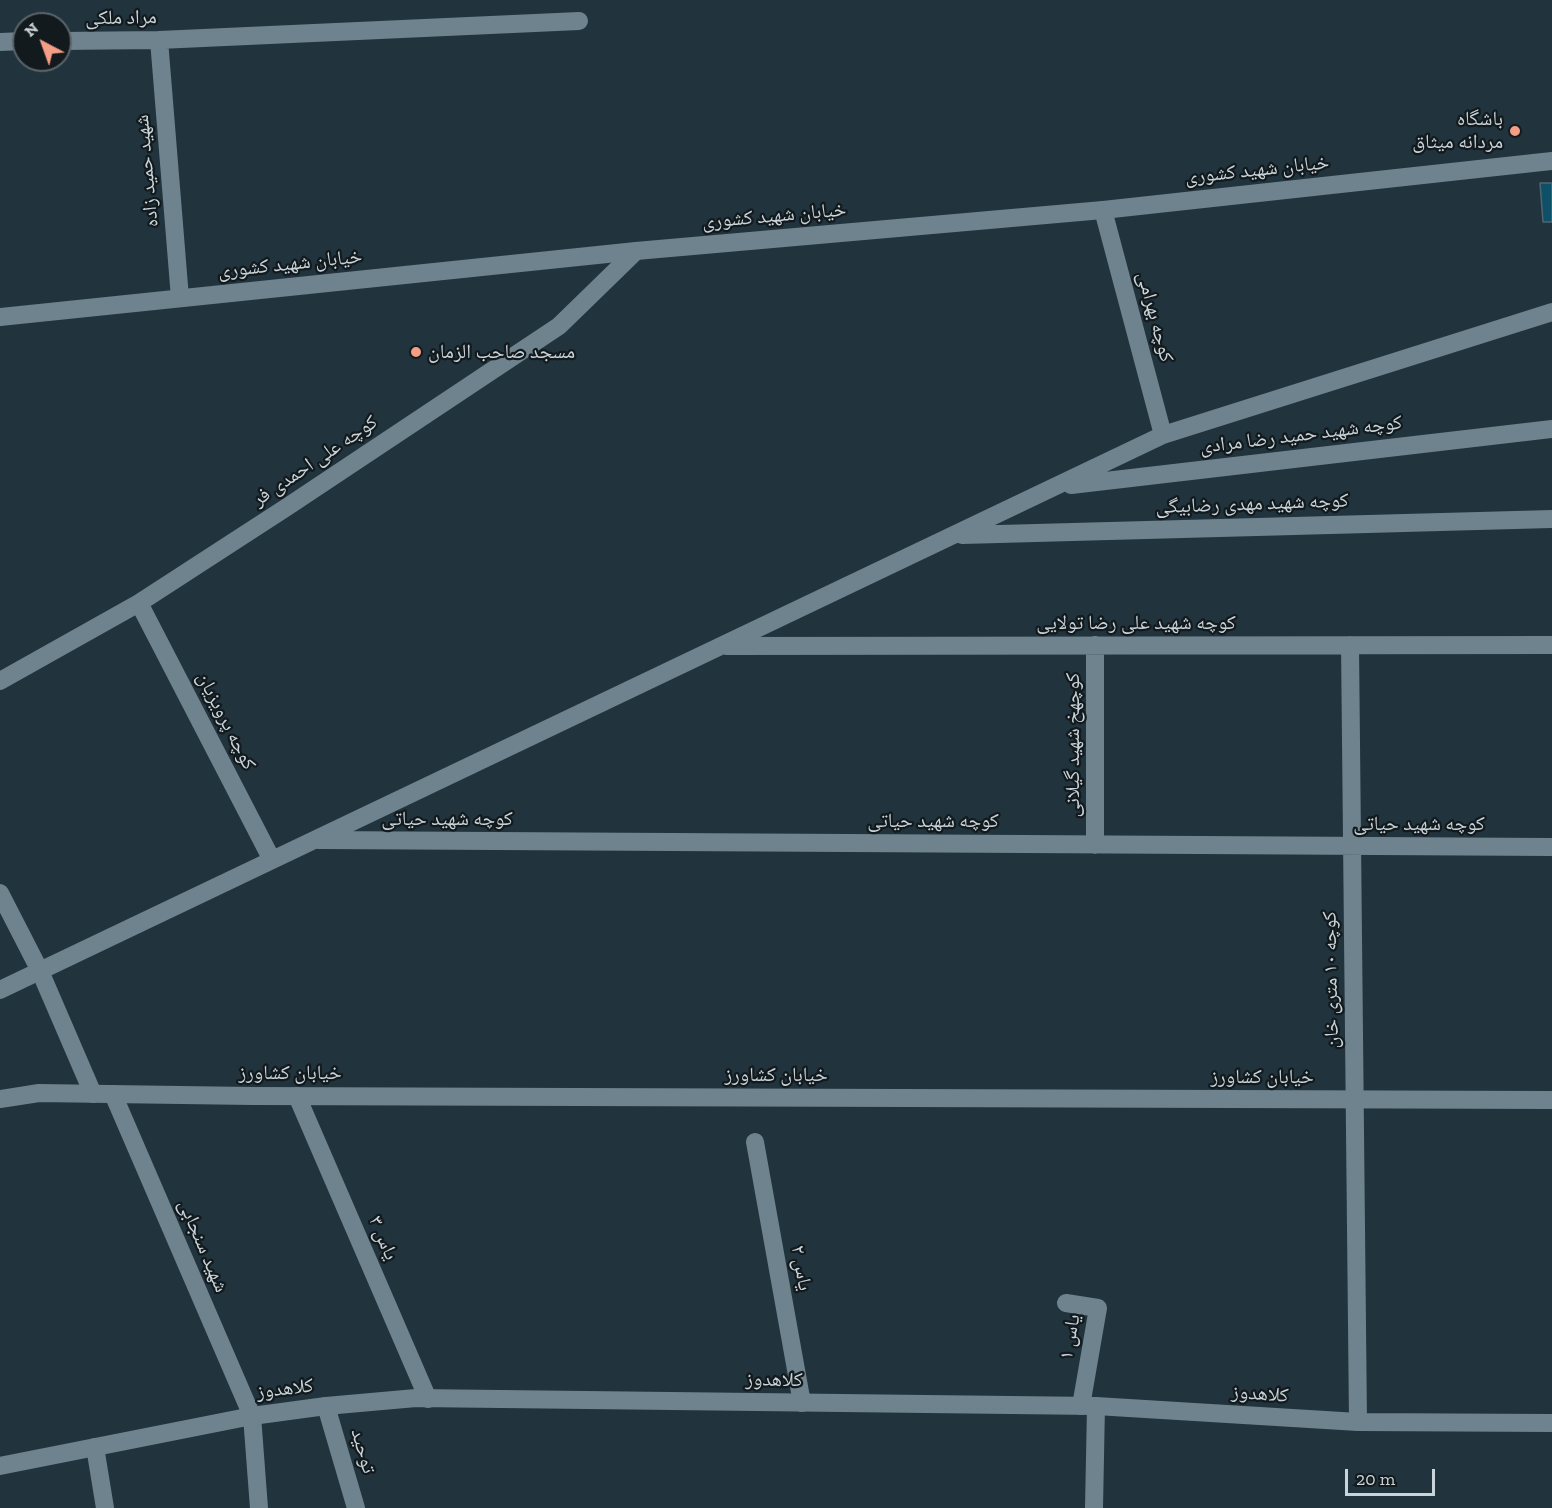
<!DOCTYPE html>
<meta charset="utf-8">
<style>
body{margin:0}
#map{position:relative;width:1552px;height:1508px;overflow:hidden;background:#21333c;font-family:"Zilla Slab",serif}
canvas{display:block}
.north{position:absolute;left:12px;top:12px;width:60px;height:60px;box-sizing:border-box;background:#121a1e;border:2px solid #5b6469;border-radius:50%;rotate:319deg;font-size:16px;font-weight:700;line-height:24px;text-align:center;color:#c9d4da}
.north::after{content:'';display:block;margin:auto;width:21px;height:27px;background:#f49e86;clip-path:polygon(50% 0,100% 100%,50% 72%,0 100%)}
.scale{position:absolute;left:1345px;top:1469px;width:90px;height:27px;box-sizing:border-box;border:3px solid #c9d4da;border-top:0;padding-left:8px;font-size:18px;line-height:21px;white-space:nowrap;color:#c9d4da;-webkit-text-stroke:4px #121a1e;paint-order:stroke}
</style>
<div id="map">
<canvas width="1552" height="1508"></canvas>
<div class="north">N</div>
<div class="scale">20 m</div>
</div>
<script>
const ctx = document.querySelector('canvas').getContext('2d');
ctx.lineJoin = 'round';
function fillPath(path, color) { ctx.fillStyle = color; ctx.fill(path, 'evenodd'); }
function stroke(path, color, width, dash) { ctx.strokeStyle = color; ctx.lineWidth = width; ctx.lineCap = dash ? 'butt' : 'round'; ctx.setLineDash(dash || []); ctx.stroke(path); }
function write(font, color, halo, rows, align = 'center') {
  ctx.font = font + ' "Zilla Slab","Noto Naskh Arabic",serif'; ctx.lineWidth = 4.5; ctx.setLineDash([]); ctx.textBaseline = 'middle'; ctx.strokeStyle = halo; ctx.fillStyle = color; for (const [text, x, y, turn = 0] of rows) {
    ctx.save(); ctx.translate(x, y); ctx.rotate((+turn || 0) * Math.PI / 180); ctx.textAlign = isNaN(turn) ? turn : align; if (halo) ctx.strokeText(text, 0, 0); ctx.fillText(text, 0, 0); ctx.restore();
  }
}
const building = new Path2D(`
 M1540,183H1552V222H1543Z`);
fillPath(building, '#0f5069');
stroke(building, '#516570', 1.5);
stroke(new Path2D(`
 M159,40L180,298
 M60,41L159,40L579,21
 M0,42L24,41
 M1103,210L1163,435
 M1071,485L1552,429
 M962,535L1552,519
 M139,603L272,860
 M1095,645V845
 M1350,645L1358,1422
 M726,646L1552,645
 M0,681L139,603L287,507L559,326L636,251
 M318,840L1552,847
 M0,893L40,971L93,1094
 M0,990L1163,435L1552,312
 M113,1094L252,1416L259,1508
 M297,1096L428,1399
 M755,1142L802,1403
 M1066,1303L1098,1308L1081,1406
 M326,1406L356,1508
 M95,1447L105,1508
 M1094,1508L1096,1406`), '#6e838d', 18);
stroke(new Path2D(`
 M0,1099L39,1093L252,1096L1552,1100
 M0,1466L252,1416L326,1406L416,1398L1096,1406L1358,1422L1552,1423`), '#6e838d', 18);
stroke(new Path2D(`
 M0,317L636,251L1103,210L1552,161`), '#6e838d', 18);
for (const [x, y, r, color] of [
 [1515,131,6,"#f49e86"],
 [416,352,6,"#f49e86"]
]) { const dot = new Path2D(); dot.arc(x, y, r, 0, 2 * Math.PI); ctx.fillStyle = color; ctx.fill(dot); stroke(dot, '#121a1e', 2); }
write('20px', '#c9d4da', '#121a1e', [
 ["مراد ملکی",121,18,-1],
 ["خیابان شهید کشوری",1257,170,-6],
 ["شهید حمید زاده",147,171,-95],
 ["خیابان شهید کشوری",774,216,-5],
 ["خیابان شهید کشوری",290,264,-6],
 ["کوچه بهرامی",1155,317,75],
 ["کوچه شهید حمید رضا مرادی",1301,435,-7],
 ["کوچه علی احمدی فر",315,461,-34],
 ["کوچه شهید مهدی رضابیگی",1252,504,-2],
 ["کوچه شهید علی رضا تولایی",1136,623],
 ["کوچه پرویزیان",226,721,63],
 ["کوچهخ شهید گیلانی",1073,745,-90],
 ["کوچه شهید حیاتی",447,819],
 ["کوچه شهید حیاتی",933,821],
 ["کوچه شهید حیاتی",1419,824],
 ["کوچه ۱۰ متری خان",1331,980,-91],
 ["خیابان کشاورز",290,1073],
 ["خیابان کشاورز",776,1075],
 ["خیابان کشاورز",1262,1077],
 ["یاس ۳",383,1238,67],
 ["شهید سنجابی",203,1246,67],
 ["یاس ۲",801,1268,80],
 ["یاس ۱",1070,1337,-80],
 ["کلاهدوز",774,1380,1],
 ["کلاهدوز",285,1389,-7],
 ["کلاهدوز",1260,1394,4],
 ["توحید",363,1451,74]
]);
write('20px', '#c9d4da', '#121a1e', [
 ["باشگاه",1503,119],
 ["مردانه میثاق",1503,142],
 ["مسجد صاحب الزمان",428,352,"left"]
], 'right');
</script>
